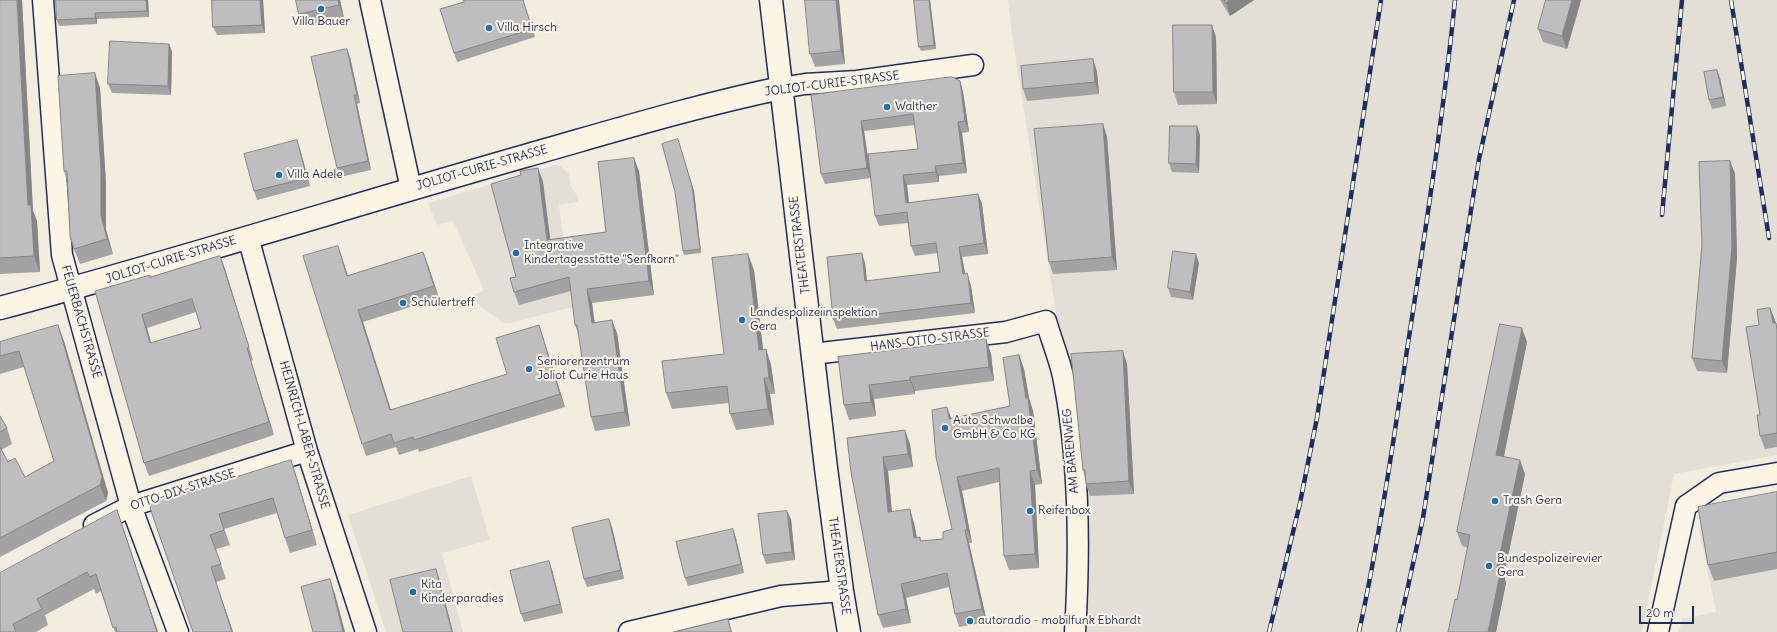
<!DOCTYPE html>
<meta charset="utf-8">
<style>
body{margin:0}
#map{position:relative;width:1777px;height:632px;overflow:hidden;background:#f3ede0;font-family:Delius,sans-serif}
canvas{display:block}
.scale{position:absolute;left:1639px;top:606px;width:55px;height:18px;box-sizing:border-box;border:2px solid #1b2f5e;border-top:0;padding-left:5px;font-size:12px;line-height:14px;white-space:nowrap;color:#1b2f5e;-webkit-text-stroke:3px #fcf5e5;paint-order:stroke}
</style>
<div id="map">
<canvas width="1777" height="632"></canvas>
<div class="scale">20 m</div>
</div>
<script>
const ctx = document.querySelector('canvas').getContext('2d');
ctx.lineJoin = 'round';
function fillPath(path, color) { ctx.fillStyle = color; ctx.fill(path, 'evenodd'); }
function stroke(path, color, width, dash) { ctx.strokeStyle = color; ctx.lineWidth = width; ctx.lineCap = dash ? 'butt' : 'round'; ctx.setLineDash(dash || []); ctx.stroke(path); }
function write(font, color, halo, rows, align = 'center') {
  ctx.font = font + ' Delius,sans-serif'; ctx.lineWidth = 4; ctx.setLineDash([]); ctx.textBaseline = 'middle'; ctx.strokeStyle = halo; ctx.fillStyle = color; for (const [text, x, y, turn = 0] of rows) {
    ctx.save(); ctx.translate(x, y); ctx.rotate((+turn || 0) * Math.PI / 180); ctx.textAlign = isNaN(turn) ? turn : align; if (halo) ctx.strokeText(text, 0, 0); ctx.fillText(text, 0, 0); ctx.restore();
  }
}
fillPath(new Path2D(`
 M1008,0H1777V455L1674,474L1642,632H1080L1087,548L1054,300L1012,34Z
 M555,165L561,166L569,174L571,187L577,195L578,202L559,205L572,307L507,324L503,323L479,305L473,296L484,290L453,221L437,225L428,203Z
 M471,476L490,540L442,553L463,632H386L348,515Z
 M1777,497V632H1679L1682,619L1716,612L1699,529L1701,522Z`), '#e3dfd6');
const street = new Path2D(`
 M43,0L62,255L131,506L178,632
 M370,0L411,189
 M781,88L805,84L857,81L973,65
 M248,237L307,451L366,632
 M812,354L1006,332L1046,321C1051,339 1059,358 1063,376C1079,456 1080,551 1075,632
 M94,525L131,506L307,451
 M629,632L781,596L842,591
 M1658,632L1686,506L1719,483L1777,473`);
const secondary = new Path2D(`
 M771,0L826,468L842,591L849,632
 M0,308C176,261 350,206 525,156C610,132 695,106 781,88`);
stroke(street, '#1b2f5e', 23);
stroke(secondary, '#1b2f5e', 25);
stroke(street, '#fcf5e5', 20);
stroke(secondary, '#fcf5e5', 22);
const rail = new Path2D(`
 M1731,0L1769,238
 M1662,215L1682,0
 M1269,632L1300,503L1317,418L1381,0
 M1359,632C1379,539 1393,445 1407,350C1425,234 1443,117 1455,0
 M1398,632L1423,518L1479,159L1514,0`);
stroke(rail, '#1b2f5e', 4.5);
stroke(rail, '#fcf5e5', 3, [9]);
fillPath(new Path2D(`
 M0,0H22L33,211L37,221L40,272L0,274Z
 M56,0H148L149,17L97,19V24L59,26L57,20Z
 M212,0H263L265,33L217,35L213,27Z
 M340,0L344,18L303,27L299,14Z
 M523,0L535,37L457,62L454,53Z
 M839,0L845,64L815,67L810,54Z
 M914,0H930L936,49L921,51L919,47Z
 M1220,0H1254L1230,16Z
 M1581,0L1567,49L1543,42L1538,29Z
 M1216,37L1217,104L1178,105L1174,92Z
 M169,44L172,52L171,95L112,93L108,84Z
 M350,57L360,103L357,104L371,170L340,177L337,168Z
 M1093,59L1097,72L1099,94L1027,101L1023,89Z
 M1720,78L1726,106L1712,109L1709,100Z
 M960,81L963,92L969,132L962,133L967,173L939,176V182L907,185L909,203L978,194L982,204L988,254L962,257L965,273H967L971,286L975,313L837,329L833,319L865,263L867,281L940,272L938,253L915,256L911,246L908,223L879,226L875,216L918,149L915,125L864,131L871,178L825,184L821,174L811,95Z
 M100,88L106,184V230L113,254L80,264L74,249L67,181L64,171Z
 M1103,124L1107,137L1117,270L1053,274L1049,262Z
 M1197,126L1200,135L1199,173L1172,172L1169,163Z
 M679,143L694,191L701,253L684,255L683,251Z
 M300,149L310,186L257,200L254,191Z
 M1730,161L1735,174L1737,258L1727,373L1697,371L1692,358Z
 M538,168L543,182L550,240L606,232L639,171L654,295L592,303L595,323L617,333L630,426L595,431L591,417L579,336L575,325L571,291L519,305L514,292L516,277L521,175Z
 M338,246L348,276L428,265L439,298L363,322L391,410L507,374L539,325L565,407L419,452L418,449L399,455L396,447L366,456L362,444Z
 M220,256L225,269L253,360L251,361L274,435L149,476L144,463L95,291L150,277ZM196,312L201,328L151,343L147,328Z
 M1199,263L1193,300L1171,297L1168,288Z
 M754,270L763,350L766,349L771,365L775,394H770L774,425L736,430L730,414L729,403L672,409L666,393L724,354Z
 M1770,308L1777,326V447L1765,449L1760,436L1759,325Z
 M986,339L991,354L994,381L915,391V394L874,399L876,416L849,420L844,405L838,357Z
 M64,341L108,493L106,501L0,557V416L7,428L12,444L1,450L8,462L25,477L54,461L24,367L0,374V342Z
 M1527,342L1504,457L1525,474L1504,576L1506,583L1496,632H1448L1457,600L1468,548L1462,546L1457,532Z
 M1019,355L1024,369L1029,398L1033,411L1042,484L1035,485L1039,568L1009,570L1004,556L999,482L962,491L972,543H969L987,622L959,627L955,614L949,587L906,598L911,623L883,628L878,615L851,472L910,444L913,467L888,471L892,511L914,523L917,537H920L921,541L943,539L952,529L951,419L1010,406Z
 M1127,364L1134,494L1090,496L1086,484L1085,478L1083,470Z
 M296,475L317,545L290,553L285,538L277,513L224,529L230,545L216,549L226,579L216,582L233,632H193L150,508Z
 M1777,492V569L1714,581L1708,565Z
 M117,510L158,632H115L101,591L96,594L94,589L45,615L48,625L36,632H0Z
 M791,519L795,560L766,564L763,555Z
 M612,527L624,579L587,587L584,579Z
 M736,538L744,573L688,586L685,578Z
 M552,570L563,613L524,622L521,614Z`), '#a3a3a5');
fillPath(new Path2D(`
 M17,0H22L33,211L37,221L40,272L34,256L28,205Z
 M146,0H148L149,17L147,11Z
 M260,0H263L265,33L262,25Z
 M338,0H340L344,18L339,5Z
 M836,0H839L845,64L841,51Z
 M929,0H930L936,49L934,45Z
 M1230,0H1254L1230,16L1226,3Z
 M1572,0H1581L1567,49L1562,36Z
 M95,13L97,19V24L95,18Z
 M1212,25L1216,37L1217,104L1213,92Z
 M169,44L172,52L171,95L168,86Z
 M347,49L350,57L360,103L357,95Z
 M1093,59L1097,72L1099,94L1095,82Z
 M1717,70L1720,78L1726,106L1723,97Z
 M95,73L100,88L106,184V230L113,254L107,239L101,215Z
 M960,81L963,92L969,132L965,121Z
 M354,95L357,104L371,170L368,161Z
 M861,121L864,131L871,178L867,168Z
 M958,122L962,133L967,173L963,163Z
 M1103,124L1107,137L1117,270L1112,257Z
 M1197,126L1200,135L1199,173L1196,164Z
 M297,140L300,149L310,186L307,178Z
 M679,143L694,191L701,253L700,249Z
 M634,158L639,171L654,295L649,281Z
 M1730,161L1735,174L1737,258L1727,373L1722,361Z
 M935,166L939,176V182L936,172Z
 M538,168L543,182L552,253L547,240Z
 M903,175L907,185L910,213L906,203Z
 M978,194L982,204L988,254L984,243Z
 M338,246L352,288L347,276Z
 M959,247L962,257L967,284L963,274Z
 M423,252L428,265L439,298L434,286Z
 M862,253L865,263L868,291L865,281Z
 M748,254L754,270L765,366L759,350Z
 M1196,254L1199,263L1193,300L1190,292Z
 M220,256L225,269L253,360L249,347Z
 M967,273L971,286L975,313L971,303Z
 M587,289L592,303L596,337L592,323Z
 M1770,308L1775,320L1777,333L1773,323Z
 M358,310L363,322L395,423L390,410Z
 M142,315L147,328L155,356L150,343Z
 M612,320L617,333L630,426L625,412Z
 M58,325L64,341L108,493L106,501L100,485Z
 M539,325L543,337L565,407L560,394Z
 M1522,328L1527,342L1501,469L1496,455Z
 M986,339L991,354L994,381L989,367Z
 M247,348L251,361L274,435L269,422Z
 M766,349L771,365L775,394L769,378Z
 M1123,351L1127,364L1134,494L1129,481Z
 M1019,355L1024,369L1029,398L1033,411L1042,484L1037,470Z
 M910,377L915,391V394L910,380Z
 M764,378L770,394L774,425L768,409Z
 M869,385L874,399L876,416L871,402Z
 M947,407L952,420L949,419Z
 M905,430L910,444L913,467L908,454Z
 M883,457L888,471L893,525L888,512Z
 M291,460L296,475L317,545L312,530Z
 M1520,460L1525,474L1504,576L1506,583L1496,632H1488L1497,568Z
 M1030,471L1035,485L1039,568L1035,554Z
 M957,477L962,491L972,543L967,529Z
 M910,509L914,523L919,551L914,538Z
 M117,510L123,527L158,632H157Z
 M787,511L791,519L795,560L792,552Z
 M219,514L224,529L230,545L224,530Z
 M609,519L612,527L624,579L621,570Z
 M733,529L736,538L744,573L741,564Z
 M965,530L969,543L987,622L982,609Z
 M549,561L552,570L563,613L560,604Z
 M211,567L216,582L233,632H232Z
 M436,569L439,578L453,632H452Z
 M330,579L335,594L345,632H343Z
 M901,584L906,598L911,623L906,609Z
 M728,619L732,632H731Z`), '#858586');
const building = new Path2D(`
 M0,0H17L28,205H31L34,256L0,258Z
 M56,0H146L147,11L95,13V18L57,20Z
 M212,0H260L262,25L213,27Z
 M296,0H338L339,5L299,14Z
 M463,0H523L532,29L454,53L440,9L464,2Z
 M805,0H836L841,51L810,54Z
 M914,0H929L934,45L919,47Z
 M1224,0H1230L1226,3Z
 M1546,0H1572L1562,36L1538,29Z
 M1173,25H1212L1213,92H1174Z
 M110,41L169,44L168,86L108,84Z
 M347,49L357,95H354L368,161L337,168L311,57Z
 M1093,59L1095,82L1023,89L1021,66Z
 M1717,70L1723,97L1709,100L1704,72Z
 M95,73L101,169V215L107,239L74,249L70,236L67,171H64L58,76Z
 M952,77L960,81L965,121L958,122L963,163L935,166L936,172L903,175L906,203L978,194L984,243L959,247L963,274L967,273L968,276L971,303L833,319L827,257L862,253L865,281L940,272L936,243L911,246L907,212L875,216L868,154L918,149L913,114L861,121L867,168L821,174L811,95Z
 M1103,124L1112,257L1049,262L1034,129Z
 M1170,126H1197L1196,164L1169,163Z
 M678,139L692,186L700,249L683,251L675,192L662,144Z
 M297,140L307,178L254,191L244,154Z
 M634,158L649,281L587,289L592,323L612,320L625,412L591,417L577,325H575L569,277L514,292L510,278L516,277L491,184L521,175L520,171L538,168L547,240L606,232L598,162Z
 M1730,161L1732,246L1722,361L1692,358L1702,245L1699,162Z
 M338,246L347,276L423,252L434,286L358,310L390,410L507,374L496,338L539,325L560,394L414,440L413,437L394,443L391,434L362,444L303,256Z
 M1173,251L1196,254L1190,292L1168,288Z
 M748,254L759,350L766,349L769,378H764L768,409L730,414L727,386L666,393L662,361L724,354L712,258Z
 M220,256L249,347L247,348L269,422L144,463L95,291L150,275V277ZM192,299L201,328L150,343L142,315Z
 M1770,308L1773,323H1776L1777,330V433L1760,436L1757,415H1760L1746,327L1759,325L1757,310Z
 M1500,324L1522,328L1496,455L1520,460L1497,568L1501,569L1488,632H1448L1455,599L1457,600L1470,535L1457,532Z
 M58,325L102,477L100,485L0,538V447L8,462L15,458L25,477L54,461L19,351L0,356V342Z
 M986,339L989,367L910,377V380L869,385L871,402L844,405L838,357Z
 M1123,351L1129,481L1086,484L1085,470H1083L1071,354Z
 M1019,355L1026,398H1028L1037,470L1030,471L1035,554L1004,556L999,468L957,477L967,529L965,530L982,609L955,614L947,573L901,584L906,609L878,615L851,472L847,438L905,430L908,454L883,457L888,512L910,509L914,538L920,537V541L943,539V532L952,529L936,457L932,410L947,407L949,419L1010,406L1003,358Z
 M0,416L7,428L0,432Z
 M291,460L312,530L285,538L273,498L219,514L224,530L210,535L221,564L211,567L232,632H193L150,508L153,501L180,492L198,489Z
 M1777,492V552L1708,565L1698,507Z
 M117,510L157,632H117L116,627L113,628L96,574L90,577L87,572L37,599L42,609L13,624L16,632H0V573Z
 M787,511L792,552L763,555L758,514Z
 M609,519L621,570L584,579L572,528Z
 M733,529L741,564L685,578L676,542Z
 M549,561L560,604L521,614L510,571Z
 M436,569L452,632H403L390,580Z
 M330,579L343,632H313L301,587Z
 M728,619L731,632H674Z`);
fillPath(building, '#bebec0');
stroke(building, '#858586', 1);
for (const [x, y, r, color] of [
 [321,9,4,"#1f6fb2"],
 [489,28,4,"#1f6fb2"],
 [887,107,4,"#1f6fb2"],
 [279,175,4,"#1f6fb2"],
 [516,253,4,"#1f6fb2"],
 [403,303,4,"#1f6fb2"],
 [742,320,4,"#1f6fb2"],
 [529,369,4,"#1f6fb2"],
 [945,428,4,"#1f6fb2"],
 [1495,501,4,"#1f6fb2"],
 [1030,511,4,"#1f6fb2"],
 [1489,566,4,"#1f6fb2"],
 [413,592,4,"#1f6fb2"],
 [970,621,4,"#1f6fb2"]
]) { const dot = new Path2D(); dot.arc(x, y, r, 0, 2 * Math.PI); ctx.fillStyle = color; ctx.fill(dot); stroke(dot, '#fcf5e5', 1.5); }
write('12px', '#1b2f5e', '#fcf5e5', [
 ["Villa Bauer",321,22,"center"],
 ["Villa Hirsch",497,28],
 ["Walther",895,107],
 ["Villa Adele",287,175],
 ["Integrative",524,246],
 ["Kindertagesstätte \"Senfkorn\"",524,260],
 ["Schülertreff",411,303],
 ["Landespolizeiinspektion",750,313],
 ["Gera",750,327],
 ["Seniorenzentrum",537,362],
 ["Joliot Curie Haus",537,376],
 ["Auto Schwalbe",953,421],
 ["GmbH & Co KG",953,435],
 ["Trash Gera",1503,501],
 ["Reifenbox",1038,511],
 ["Bundespolizeirevier",1497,559],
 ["Gera",1497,573],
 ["Kita",421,585],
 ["Kinderparadies",421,599],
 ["autoradio - mobilfunk Ebhardt",978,621]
], 'left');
write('12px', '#1b2f5e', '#fcf5e5', [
 ["JOLIOT-CURIE-STRASSE",832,84,-7],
 ["JOLIOT-CURIE-STRASSE",482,168,-16],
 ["THEATERSTRASSE",800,245,-97],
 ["JOLIOT-CURIE-STRASSE",171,260,-17],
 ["FEUERBACHSTRASSE",81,322,74],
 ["HANS-OTTO-STRASSE",930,340,-7],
 ["HEINRICH-LABER-STRASSE",304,435,74],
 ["AM BÄRENWEG",1071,451,-95],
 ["OTTO-DIX-STRASSE",183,490,-18],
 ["THEATERSTRASSE",839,566,82]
]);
</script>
